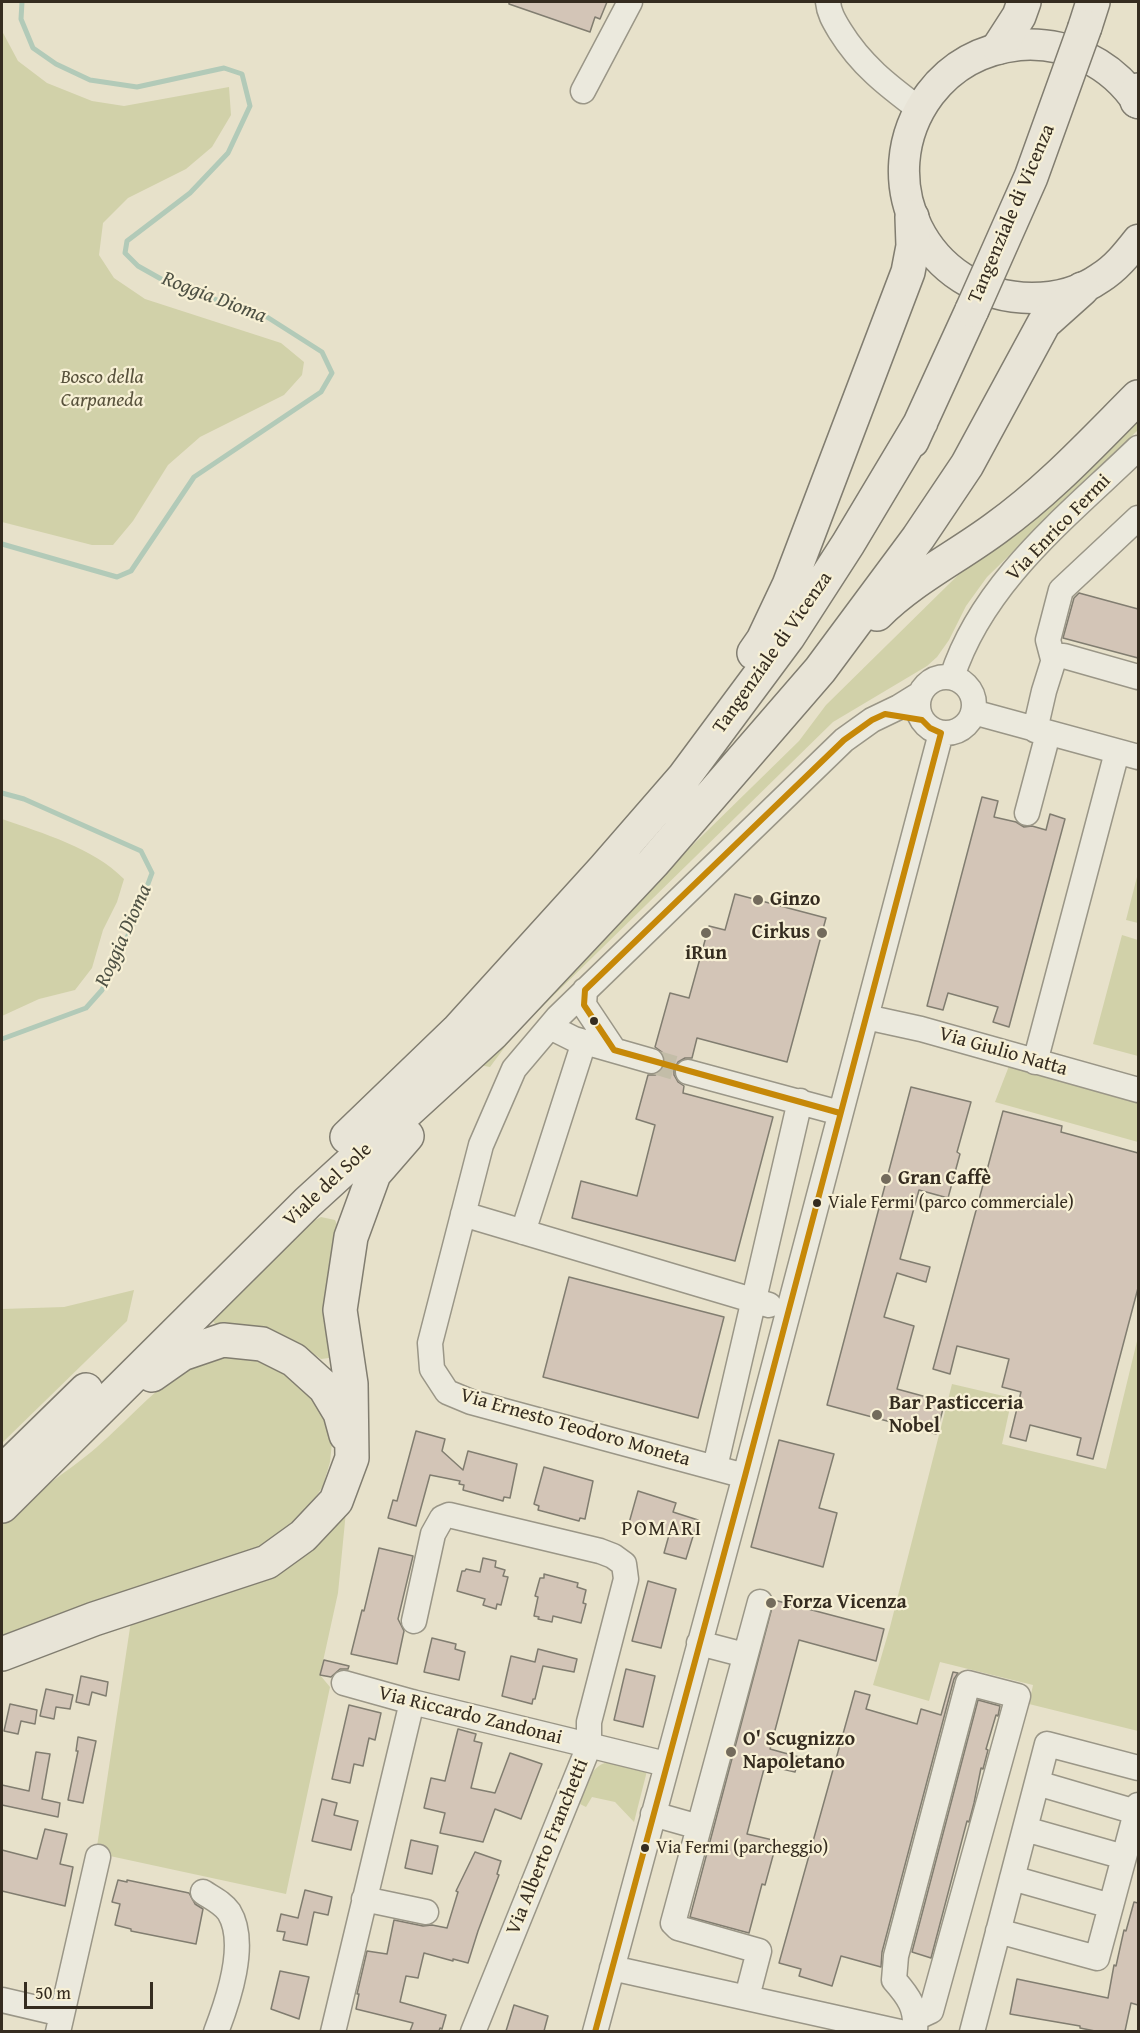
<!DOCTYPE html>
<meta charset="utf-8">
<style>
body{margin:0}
#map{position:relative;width:1140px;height:2033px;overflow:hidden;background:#e7e1ca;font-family:"Gentium Book Plus",serif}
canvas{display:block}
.frame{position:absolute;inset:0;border:3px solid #352c20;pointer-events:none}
.scale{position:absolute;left:24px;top:1982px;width:129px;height:27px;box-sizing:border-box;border:3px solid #352c20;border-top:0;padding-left:8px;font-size:18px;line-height:21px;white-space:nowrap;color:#352c20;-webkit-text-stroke:4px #f7f0d5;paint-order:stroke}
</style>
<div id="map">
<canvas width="1140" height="2033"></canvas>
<div class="frame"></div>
<div class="scale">50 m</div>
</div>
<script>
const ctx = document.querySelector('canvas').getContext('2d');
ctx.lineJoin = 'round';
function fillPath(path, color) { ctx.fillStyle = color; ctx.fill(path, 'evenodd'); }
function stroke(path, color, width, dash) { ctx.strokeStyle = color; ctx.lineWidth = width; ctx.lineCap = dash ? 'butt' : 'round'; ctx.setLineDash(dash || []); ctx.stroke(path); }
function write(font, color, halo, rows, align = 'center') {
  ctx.font = font + ' "Gentium Book Plus",serif'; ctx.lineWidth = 4.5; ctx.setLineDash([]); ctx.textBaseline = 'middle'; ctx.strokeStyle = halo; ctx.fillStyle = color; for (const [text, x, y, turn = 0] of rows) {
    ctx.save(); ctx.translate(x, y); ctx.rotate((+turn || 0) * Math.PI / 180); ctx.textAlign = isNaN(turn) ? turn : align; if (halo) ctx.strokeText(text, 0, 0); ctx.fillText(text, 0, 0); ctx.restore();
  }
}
fillPath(new Path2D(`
 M2,31L18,61L47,83L92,101L124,106L229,87L231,115L212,147L186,169L128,198L103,223L99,255L114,278L145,299L281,343L304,362L302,375L284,395L200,437L168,465L133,521L113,545H92L2,522Z
 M1138,398V430L987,577L966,606L949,640L937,657L927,666L833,722L553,996L513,1036L490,1067L479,1065L517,1017L799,741L826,705Z
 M2,819C44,834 92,847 124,879L117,902L103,930L92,968L75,990L39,999L2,1016Z
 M1138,873V923L1126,920Z
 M1122,935L1138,940V1056L1093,1044Z
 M1009,1066L1138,1098V1142L995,1102Z
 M321,1217L335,1220L338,1227L330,1264L334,1346L329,1358L321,1359L298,1343L267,1330H219L213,1321L217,1312L302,1227Z
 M134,1290L127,1321L2,1443V1309L64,1307Z
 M1138,1337V1731L1029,1704L1033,1685L940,1662L929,1701L873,1685L890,1627L952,1384L1012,1398L1002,1444L1106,1469Z
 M232,1357L258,1360L303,1383L333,1433L330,1462L323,1486L306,1512L284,1532L246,1555L198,1567L155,1582L2,1643V1525C29,1494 66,1474 97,1447C125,1423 157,1386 188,1368C201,1361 217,1359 232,1357Z
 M347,1501L338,1593L320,1675L330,1687L286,1894L96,1853L131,1621Z
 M608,1762L647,1771L634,1822L615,1802L592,1797L586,1807L580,1804C586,1788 589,1766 608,1762Z`), '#d1d1a9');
stroke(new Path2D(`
 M2,544L117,577L131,571L194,477L321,392L332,373L322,352L267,317L170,284L138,266L125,253L127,241L190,193L228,153L250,106L242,74L224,68L137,87L90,80L56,64L33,48L21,19L22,2
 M2,793L24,799L141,851L152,873L132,927L102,990L86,1008L2,1039`), '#b2cab8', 5);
const building = new Path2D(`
 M509,2H607L600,19L595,17L590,32L509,4Z
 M1079,593L1138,609V658L1063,638L1074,598Z
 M982,797L998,801L994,817L1016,822L1024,827L1032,826L1046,830L1050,814L1065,819L1009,1027L993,1022L998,1007L948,993L943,1010L927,1006Z
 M735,894L826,918L787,1062L697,1038L692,1058H685L678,1062L674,1069V1075L678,1082L684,1086L683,1093L773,1117L735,1261L572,1218L581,1181L637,1196L655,1125L636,1119L648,1075H655L660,1072L665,1064V1058L662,1052L655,1047L670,993L689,998L709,926L725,930Z
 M911,1087L971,1102L957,1152L960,1154L948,1198L919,1190L900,1259L930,1267L926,1282L897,1273L884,1317L914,1326L897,1389L945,1402L936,1434L827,1405Z
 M1003,1111L1062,1126L1061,1132L1138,1153V1288L1093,1459L1077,1455L1081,1438L1030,1425L1026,1441L1010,1437L1021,1392L1002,1387L1009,1359L957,1346L950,1374L933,1369Z
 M569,1277L724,1317L698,1418L543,1377Z
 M416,1431L445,1439L442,1451L463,1470L468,1451L517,1464L510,1498L504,1497L503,1501L463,1490L464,1485L459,1484L460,1481L430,1475L416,1526L388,1518L393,1500L397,1501Z
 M779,1440L834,1454L819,1508L837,1513L823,1567L751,1547Z
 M544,1467L593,1481L585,1519L580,1518L579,1521L538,1510L539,1506L534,1504Z
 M638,1491L676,1503L673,1512L698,1520L686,1559L664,1553L669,1535L629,1523Z
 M379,1548L413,1556L398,1619L404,1631L397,1664L351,1654L362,1610L364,1611Z
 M483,1558L496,1561L495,1567L505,1570L503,1576L508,1577L501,1605L497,1604L496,1609L483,1605L485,1599L457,1591L462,1571H465L466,1569L480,1572Z
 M544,1574L578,1583L577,1587L586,1590L583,1603L586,1604L581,1623L553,1616L552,1622L538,1619L539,1617L534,1616L538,1597L535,1596L540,1578H544Z
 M648,1581L676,1589L661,1648L632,1641Z
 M774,1600L884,1629L876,1661L799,1640L770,1749L799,1757L795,1772L765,1765L747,1834L777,1841L765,1885L762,1884L749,1933L690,1917Z
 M432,1638L456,1644L455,1649L465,1652L459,1680L424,1672Z
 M538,1649L577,1659L574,1672L543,1666L535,1699H533L532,1704L502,1696L511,1656L535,1662Z
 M324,1660L349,1666L348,1669H340L331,1677L320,1675Z
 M626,1669L655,1676L643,1727L614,1720Z
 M953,1672L958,1673L954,1679L882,1952L881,1967L841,1956L832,1986L799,1976L801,1969L779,1963L855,1691L870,1695L866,1709L917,1724L921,1709L941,1715Z
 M81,1676L108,1682L106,1696L92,1692L89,1705L76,1702Z
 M46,1689L73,1695L70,1709L56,1707L54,1719L40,1716Z
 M978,1700L1000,1706L998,1716L996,1715L986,1749L988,1750L983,1769L981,1768L974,1803L969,1822L967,1821L931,1958L912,1952Z
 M10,1704L37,1710L35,1724L21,1721L18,1734L4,1731Z
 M349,1705L381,1713L375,1740L369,1738L363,1766L354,1764L350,1783L332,1779Z
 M458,1729L476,1734L474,1741L482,1743L471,1788L495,1793L510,1753L542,1764L521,1819L495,1809L483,1842L440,1833L445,1813L424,1808L431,1778L445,1781Z
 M78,1737L96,1741L83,1803L68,1800L78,1751H76Z
 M36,1752L50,1754L42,1799L60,1803L58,1817L2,1805V1785L29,1791Z
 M322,1799L337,1803L334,1815L358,1821L351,1850L312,1841Z
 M45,1829L67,1834L60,1864L73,1867L65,1906L2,1891V1850L37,1859Z
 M411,1840L438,1846L432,1874L405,1868Z
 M475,1852L501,1861L497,1874L499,1875L478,1931L468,1963L453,1959V1961L424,1953L418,1978L406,1976L400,2002L446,2015L442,2029L440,2028L439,2031H410L413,2023L356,2009L359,1994H357L367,1951L387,1954L394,1920L423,1926L432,1925L447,1928L458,1892L456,1891Z
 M118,1880L127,1882V1880L189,1893L195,1904L203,1909L196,1944L131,1931V1929L115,1925L120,1904L112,1902Z
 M305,1890L332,1897L328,1915L314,1912L307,1945L283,1940L285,1932L277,1931L281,1914L298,1918Z
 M1134,1902L1138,1903V2005L1131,2003L1125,2031H1095L1080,2028V2026L1010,2014L1017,1979L1108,1998L1114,1965L1116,1966L1124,1930L1126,1931Z
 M280,1971L309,1977L299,2019L271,2009Z
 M514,2005L548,2016L544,2031H506Z`);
fillPath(building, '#d3c5b7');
stroke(building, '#817d70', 1.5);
stroke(new Path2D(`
 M651,1061L688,1072`), '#c3bda8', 24, [24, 12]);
const minor = new Path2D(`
 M828,2C829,13 834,21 840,31C861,65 887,85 919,109
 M583,91L630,2
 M1053,659L1048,640L1061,590L1138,518
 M918 705a28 28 0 1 1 56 0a28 28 0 1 1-56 0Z
 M952,677C983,581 1068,516 1138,448
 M973,712L1138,757
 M1035,730L1044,691L1055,656H1064L1138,677
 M1027,813L1048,734
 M585,990L584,1005L614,1050
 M866,1017L921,1029L1138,1090
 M550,1027L574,1039L651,1061
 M1035,1062L1117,752
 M688,1072L840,1113
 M463,1214L769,1305
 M523,1232L584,1042
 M715,1467L800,1101
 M745,1476L471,1402L447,1392L432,1369L430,1343L481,1145L514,1069L558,1017L844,740L872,720L899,707L920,694
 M414,1621L433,1534L442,1518L449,1515L600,1551L613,1556L624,1564L626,1579L589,1722V1746L473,2032
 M699,1643L745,1655
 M344,1683L412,1702L666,1764
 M1037,1783L1136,1812
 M653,1814L699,1827
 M1025,1829L1124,1857
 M1012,1878L1111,1906
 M203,1892C212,1898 223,1903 229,1912C248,1943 228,2001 216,2032
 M364,1899L426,1912
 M998,1931L1097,1958L1138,1805
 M612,1968L900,2032
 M747,1997L759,1951L678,1928L673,1923L760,1602
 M2,2000L62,2014
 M58,2032L98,1857
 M333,2032L412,1702
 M595,2032L745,1476L941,733
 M915,2032C917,2008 909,1997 894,1980L896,1956L968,1683L1018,1696L931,2011L916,2018
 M972,2032L1047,1744L1138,1768`);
const major = new Path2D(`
 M1138,103C1112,63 1066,41 1019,45C983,49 952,65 930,94C867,178 925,298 1032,298C1056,298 1080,292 1100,278C1116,268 1127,254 1138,240`);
const highway = new Path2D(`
 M1085,27L1093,2
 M999,47L1019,16L1024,2
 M1137,101L1138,90
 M912,441L972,310
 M877,614C912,579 957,557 996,528C1049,490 1093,442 1138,397
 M754,653L763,640L789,585L908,272L913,246L912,217
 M347,1137L457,1031L604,869L684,777L788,637L848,544L921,422
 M152,1375L182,1354L223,1340L262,1344L294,1360L325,1388L340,1413L346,1435
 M2,1472L86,1390
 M2,1506L308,1202L493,1033L653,863L820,670L918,538L967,465L1044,323L1082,289
 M2,1654L94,1619L267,1562L303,1536L336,1501L352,1458L351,1384L340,1310L351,1237L374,1174L407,1136`);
stroke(minor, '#9a9687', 27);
stroke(major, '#817d70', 33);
stroke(highway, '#817d70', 36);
stroke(minor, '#ebe9dd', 24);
stroke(major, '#e8e4d7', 30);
stroke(highway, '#e8e4d7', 33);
const highwayBridge = new Path2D(`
 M972,310L1031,177L1085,27`);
stroke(highwayBridge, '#817d70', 36, []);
stroke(highwayBridge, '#e8e4d7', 33);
stroke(new Path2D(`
 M595,2032L745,1476L941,733L930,728L922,720L885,714L872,720L844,740L585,990L584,1005L614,1050L840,1113`), '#c68808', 6);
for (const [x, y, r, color] of [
 [758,900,6,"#736b5c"],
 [706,933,6,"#736b5c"],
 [822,933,6,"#736b5c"],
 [594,1021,5,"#352c20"],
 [886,1179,6,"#736b5c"],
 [817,1203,5,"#352c20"],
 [877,1415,6,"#736b5c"],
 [771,1603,6,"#736b5c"],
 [731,1752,6,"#736b5c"],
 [645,1848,5,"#352c20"]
]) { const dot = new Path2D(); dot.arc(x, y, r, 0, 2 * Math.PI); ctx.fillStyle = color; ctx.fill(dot); stroke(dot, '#f7f0d5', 2); }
write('18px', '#352c20', '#f7f0d5', [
 ["Viale Fermi (parco commerciale)",828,1203],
 ["Via Fermi (parcheggio)",656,1848]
], 'left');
write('20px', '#352c20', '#f7f0d5', [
 ["Tangenziale di Vicenza",1012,214,-67],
 ["Via Enrico Fermi",1059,528,-46],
 ["Tangenziale di Vicenza",773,653,-55],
 ["Via Giulio Natta",1003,1052,16],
 ["Viale del Sole",328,1185,-43],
 ["Via Ernesto Teodoro Moneta",575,1428,16],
 ["Via Riccardo Zandonai",470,1716,14],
 ["Via Alberto Franchetti",548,1847,-68]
]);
write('italic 20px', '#58523c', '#f7f0d5', [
 ["Bosco della",102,378],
 ["Carpaneda",102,401]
]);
write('bold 20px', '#352c20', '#f7f0d5', [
 ["Ginzo",770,900],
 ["Cirkus",810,933,"right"],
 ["iRun",706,954,"center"],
 ["Gran Caffè",898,1179],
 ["Bar Pasticceria",889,1404],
 ["Nobel",889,1427],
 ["Forza Vicenza",783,1603],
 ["O' Scugnizzo",743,1740],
 ["Napoletano",743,1763]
], 'left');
write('italic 21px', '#4e5144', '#f7f0d5', [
 ["Roggia Dioma",214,298,21],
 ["Roggia Dioma",124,936,-66]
]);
ctx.letterSpacing = '1.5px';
write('21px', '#352c20', '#f7f0d5', [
 ["POMARI",662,1530]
]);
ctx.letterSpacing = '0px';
</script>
